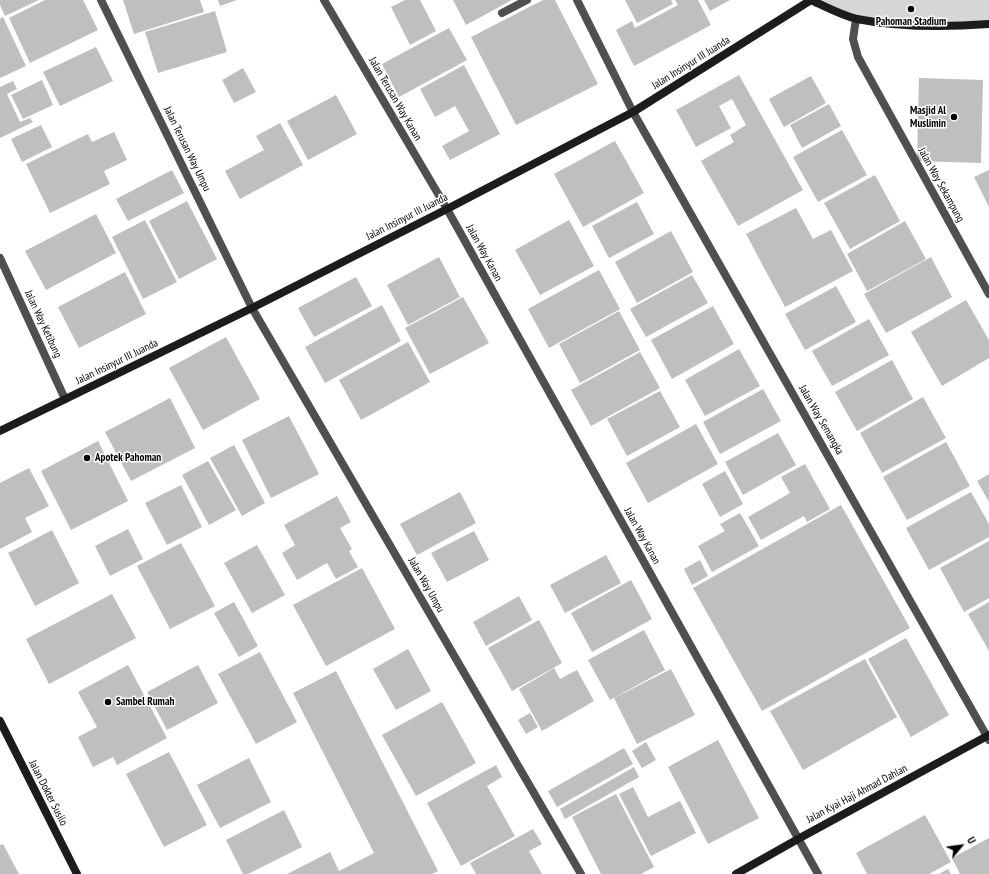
<!DOCTYPE html>
<style>
body{margin:0}
#map{position:relative;width:989px;height:874px;overflow:hidden;background:#fff;font-family:"PT Sans Narrow",sans-serif}
canvas{display:block}
.north{position:absolute;left:941px;top:826px;width:40px;height:40px;-webkit-text-stroke:3px #fff;paint-order:stroke;rotate:61deg;font-size:11px;font-weight:700;line-height:16px;text-align:center;color:#000}
.north::after{content:'';display:block;margin:auto;width:14px;height:18px;background:#000;clip-path:polygon(50% 0,100% 100%,50% 72%,0 100%)}
</style>
<div id="map">
<canvas width="989" height="874"></canvas>
<div class="north">U</div>
</div>
<script>
const ctx = document.querySelector('canvas').getContext('2d');
ctx.lineJoin = 'round';
function fillPath(path, color) { ctx.fillStyle = color; ctx.fill(path, 'evenodd'); }
function stroke(path, color, width, dash) { ctx.strokeStyle = color; ctx.lineWidth = width; ctx.lineCap = dash ? 'butt' : 'round'; ctx.setLineDash(dash || []); ctx.stroke(path); }
function write(font, color, halo, rows, align = 'center') {
  ctx.font = font + ' "PT Sans Narrow",sans-serif'; ctx.lineWidth = 3; ctx.setLineDash([]); ctx.textBaseline = 'middle'; ctx.strokeStyle = halo; ctx.fillStyle = color; for (const [text, x, y, turn = 0] of rows) {
    ctx.save(); ctx.translate(x, y); ctx.rotate((+turn || 0) * Math.PI / 180); ctx.textAlign = isNaN(turn) ? turn : align; if (halo) ctx.strokeText(text, 0, 0); ctx.fillText(text, 0, 0); ctx.restore();
  }
}
fillPath(new Path2D(`
 M811,0H989V24L970,25L856,19Z`), '#d6d6d6');
fillPath(new Path2D(`
 M0,0H39L5,16L0,5Z
 M45,0H83L98,30L30,63L9,18Z
 M123,0H200L204,12L134,34Z
 M218,0H237L220,6Z
 M405,0H420L436,31L410,45L391,7Z
 M453,0H512L466,25Z
 M543,0H555L598,84L516,125L471,37Z
 M625,0H671L673,4L637,23Z
 M675,0H698L711,25L634,66L616,30L632,21L635,28L678,5Z
 M704,0H730L710,11Z
 M215,11L227,52L158,73L145,32Z
 M3,17L26,66L0,78V19Z
 M449,28L467,60L399,97L382,64Z
 M96,47L113,81L60,106L43,72Z
 M464,65L500,134L450,160L442,146L469,131L455,106L435,117L420,89Z
 M243,68L256,92L234,103L222,80Z
 M739,75L803,190L738,226L701,161L734,142L730,135L746,125L732,99L719,106L731,128L696,147L676,110Z
 M811,76L826,103L784,127L769,99Z
 M919,78L983,80L981,163L917,161Z
 M42,80L53,105L23,119L11,95Z
 M13,81L17,89L7,94L20,122L30,118L33,122L0,138V87Z
 M336,95L357,134L308,160L287,121Z
 M829,104L841,126L802,148L790,125Z
 M280,123L303,165L240,199L225,171L264,150L256,136Z
 M41,125L52,147L22,162L11,139Z
 M842,130L867,175L818,202L793,157Z
 M114,132L127,160L104,171L110,184L50,213L26,164L88,134L92,142Z
 M615,141L644,193L583,227L554,174Z
 M172,170L184,193L128,221L116,199Z
 M989,170V207L974,177Z
 M875,175L900,221L850,249L824,203Z
 M187,201L217,259L179,279L149,221Z
 M637,202L654,234L609,258L592,226Z
 M796,208L813,239L831,230L853,271L785,307L746,234Z
 M96,214L116,253L46,290L25,251Z
 M145,220L177,282L143,299L112,237Z
 M569,220L594,266L540,295L515,250Z
 M905,221L926,259L867,291L847,254Z
 M671,231L693,272L637,303L615,262Z
 M439,257L460,297L408,325L387,285Z
 M931,257L952,297L886,333L864,294Z
 M599,270L620,309L549,348L528,309Z
 M125,272L146,314L79,348L58,307Z
 M692,275L708,303L646,337L630,309Z
 M356,277L372,306L314,337L298,308Z
 M836,286L856,322L805,350L785,314Z
 M463,297L489,343L430,374L405,328Z
 M966,300L989,340V358L942,386L911,332Z
 M382,305L401,341L325,383L305,347Z
 M713,306L734,344L672,379L651,340Z
 M619,311L640,350L580,383L559,344Z
 M869,319L889,355L832,386L812,351Z
 M226,337L260,399L203,430L169,368Z
 M408,342L430,382L361,420L339,380Z
 M739,349L760,386L705,416L685,380Z
 M640,352L660,388L591,426L571,390Z
 M892,360L913,399L857,431L835,392Z
 M763,389L781,421L720,454L703,422Z
 M660,391L680,427L627,456L607,419Z
 M923,397L946,438L882,473L860,433Z
 M170,398L195,448L131,481L105,432Z
 M289,416L319,474L271,498L242,440Z
 M696,424L718,464L648,503L626,463Z
 M778,433L796,465L743,495L725,462Z
 M98,441L128,501L71,530L41,471Z
 M946,442L970,486L907,520L883,477Z
 M234,445L265,503L242,516L210,458Z
 M208,461L236,510L209,525L182,475Z
 M805,464L830,509L807,522L804,516L761,540L748,517L790,493L781,477Z
 M29,468L49,506L25,518L32,532L0,549V483Z
 M725,471L743,504L720,517L702,484Z
 M989,474V502L977,481Z
 M181,485L202,527L167,545L145,503Z
 M460,492L476,523L417,555L400,524Z
 M971,492L989,524V537L929,570L906,528Z
 M337,496L351,522L340,528L352,549L349,551L358,567L336,579L327,563L297,580L282,553L295,545L284,525Z
 M841,505L910,628L762,711L693,588Z
 M740,513L759,546L712,572L698,546L725,531L720,524Z
 M128,529L143,559L110,576L95,546Z
 M52,530L79,583L35,606L8,553Z
 M474,531L489,560L447,582L431,553Z
 M989,541V598L964,612L940,568Z
 M181,543L215,606L170,629L137,566Z
 M257,545L285,595L252,613L224,563Z
 M606,555L621,583L565,613L550,585Z
 M700,560L708,576L692,585L684,569Z
 M362,568L395,629L326,666L293,605Z
 M631,580L652,619L592,652L571,613Z
 M112,594L136,638L49,684L26,639Z
 M519,596L532,620L486,646L473,622Z
 M234,602L258,646L239,657L214,613Z
 M989,602V651L968,614Z
 M539,620L562,663L512,691L488,648Z
 M644,630L665,670L610,700L588,660Z
 M906,638L949,715L911,737L868,659Z
 M408,649L431,691L396,710L373,669Z
 M260,652L297,722L256,744L218,674Z
 M865,659L897,717L803,770L770,711Z
 M128,665L167,738L117,765L113,757L93,767L78,737L97,727L78,692Z
 M198,665L218,703L167,730L147,692Z
 M554,668L560,679L577,670L594,701L542,731L519,689Z
 M671,669L695,715L637,744L614,698Z
 M336,671L438,871L432,874H287L330,852L339,871L374,853L293,693Z
 M442,702L476,763L416,796L382,735Z
 M530,713L538,727L526,734L518,720Z
 M718,740L759,818L708,844L668,767Z
 M646,742L656,760L642,768L632,751Z
 M624,748L633,764L557,807L548,791Z
 M169,752L207,825L164,847L126,774Z
 M249,758L271,802L220,828L197,785Z
 M496,765L502,777L487,786L515,836L461,866L427,803Z
 M634,767L639,777L565,819L560,809Z
 M633,787L648,817L680,801L696,833L651,856L619,794Z
 M616,794L654,867L641,874H601L572,817Z
 M284,810L302,847L248,874H243L226,840Z
 M925,815L951,862L929,874H867L856,853Z
 M533,829L542,844L529,851L542,874H476L470,863Z
 M989,838V874H960L952,858Z
 M3,844L19,874H0V845Z
 M948,869L951,874H939Z`), '#bfbfbf');
stroke(new Path2D(`
 M101,0L252,308L581,874
 M324,0L447,209L818,874
 M577,0L633,112L989,740
 M502,13L527,0
 M856,19L853,39L858,57L989,294
 M0,258L65,399`), '#4f4f4f', 8);
stroke(new Path2D(`
 M811,0C824,6 843,16 857,19C897,27 948,27 989,24
 M0,431L252,308L447,209L633,112L811,0
 M0,721L77,874
 M736,874L798,839L989,735`), '#1c1c1c', 8);
for (const [x, y, r, color] of [
 [911,9,4,"#000"],
 [954,117,4,"#000"],
 [87,458,4,"#000"],
 [108,702,4,"#000"]
]) { const dot = new Path2D(); dot.arc(x, y, r, 0, 2 * Math.PI); ctx.fillStyle = color; ctx.fill(dot); stroke(dot, '#fff', 1.5); }
write('bold 11px', '#000', '#fff', [
 ["Pahoman Stadium",911,22,"center"],
 ["Masjid Al",946,111,"right"],
 ["Muslimin",946,124,"right"],
 ["Apotek Pahoman",95,458],
 ["Sambel Rumah",116,702]
], 'left');
write('11px', '#000', '#fff', [
 ["Jalan Insinyur III Juanda",691,63,-32],
 ["Jalan Terusan Way Kanan",395,99,60],
 ["Jalan Terusan Way Umpu",187,149,64],
 ["Jalan Way Sekampung",941,185,61],
 ["Jalan Insinyur III Juanda",407,217,-27],
 ["Jalan Way Kanan",484,253,61],
 ["Jalan Way Ketibung",43,324,65],
 ["Jalan Insinyur III Juanda",117,362,-26],
 ["Jalan Way Semangka",821,420,60],
 ["Jalan Way Kanan",642,536,61],
 ["Jalan Way Umpu",426,585,60],
 ["Jalan Dokter Susilo",48,793,63],
 ["Jalan Kyai Haji Ahmad Dahlan",857,794,-28]
]);
</script>
